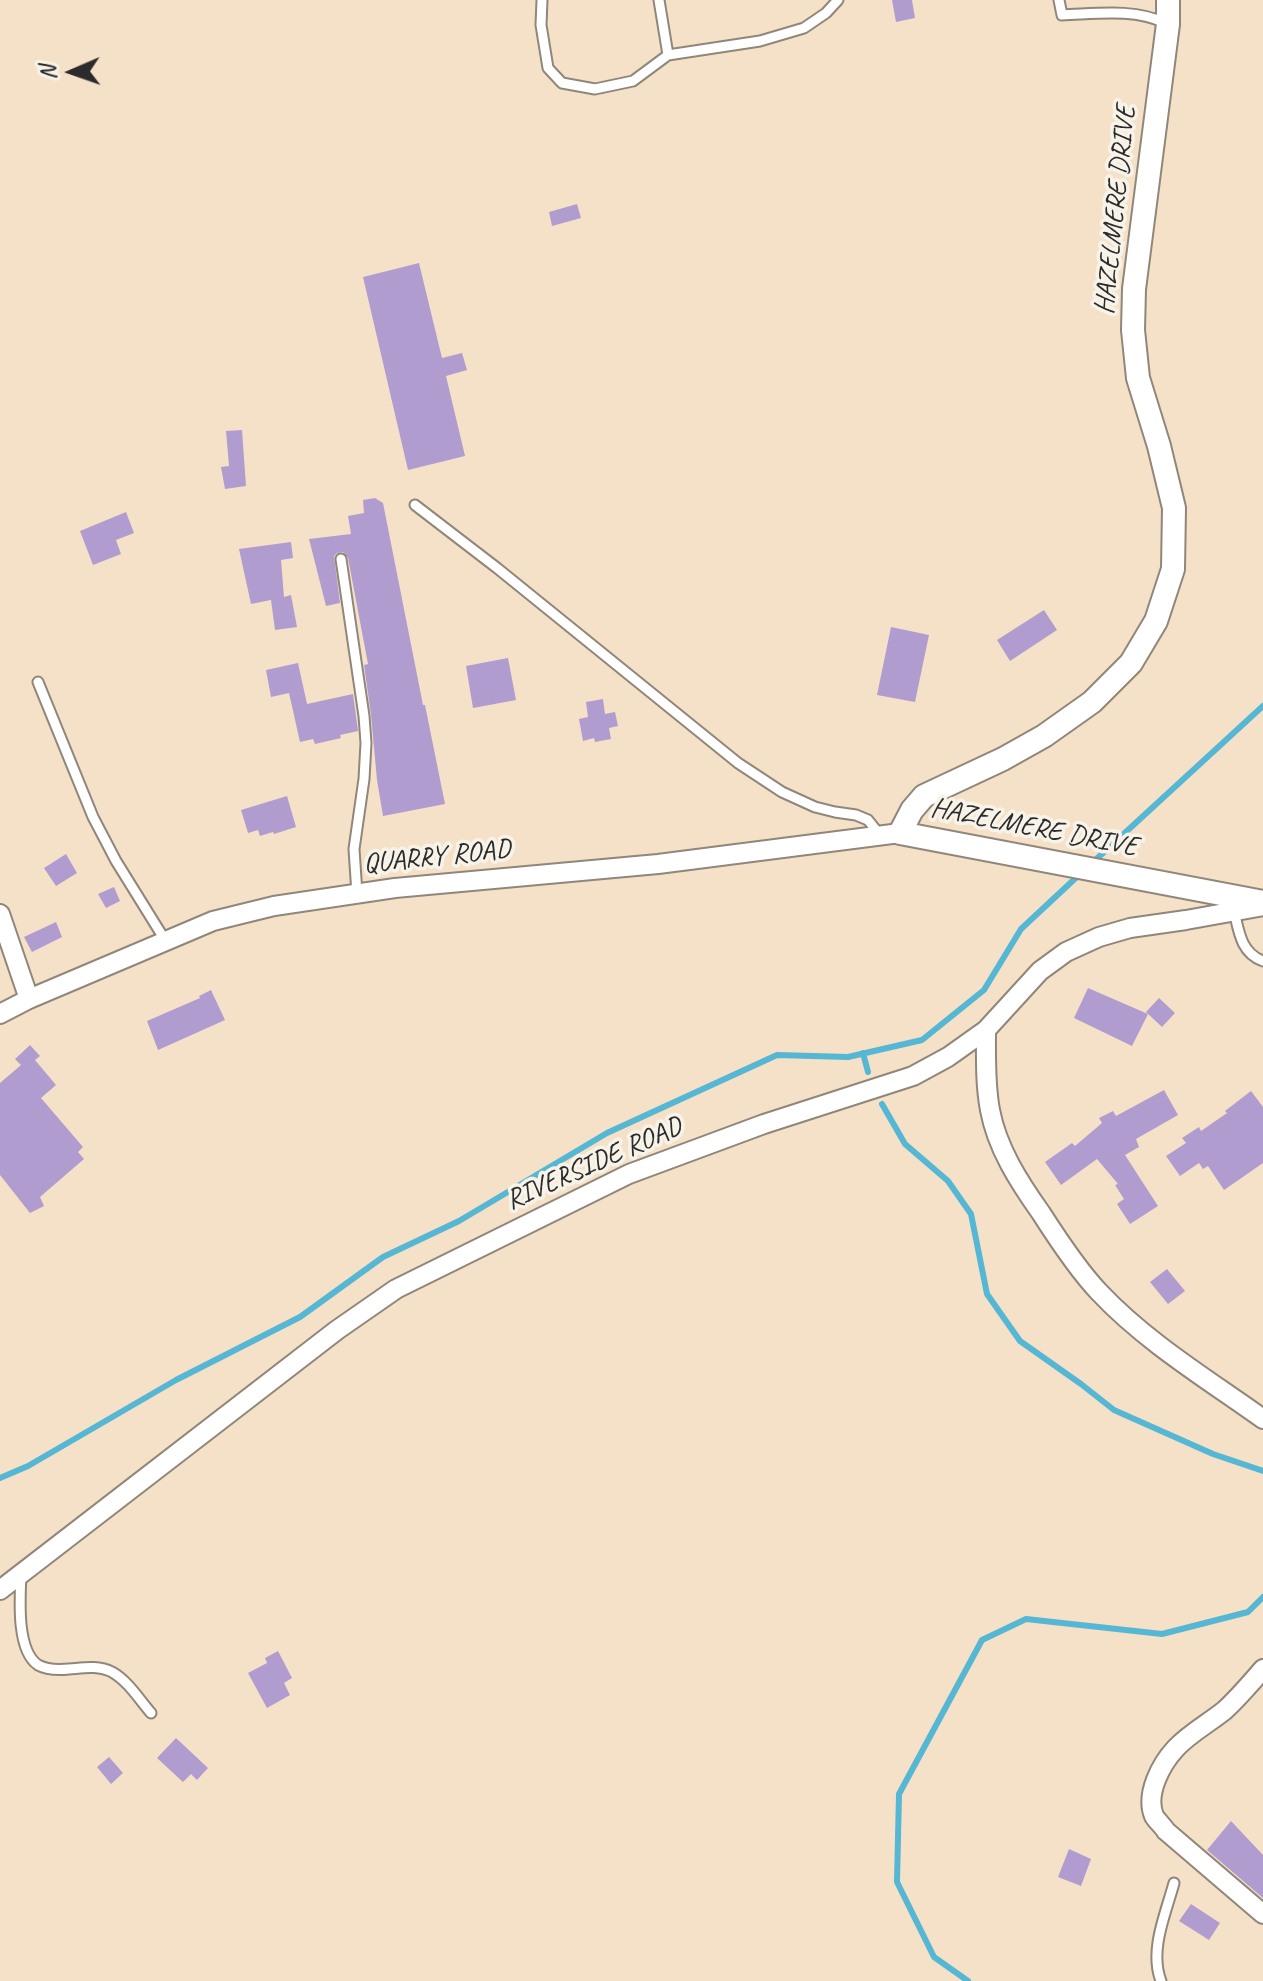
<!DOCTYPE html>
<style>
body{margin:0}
#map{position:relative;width:1263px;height:1981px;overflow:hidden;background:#f5e1c8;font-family:Caveat,sans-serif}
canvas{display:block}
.north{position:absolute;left:32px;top:32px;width:80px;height:80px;-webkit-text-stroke:6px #f7f3e8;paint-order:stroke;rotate:268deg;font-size:22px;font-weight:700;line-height:32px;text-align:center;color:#2b2b2b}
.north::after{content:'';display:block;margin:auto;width:28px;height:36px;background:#2b2b2b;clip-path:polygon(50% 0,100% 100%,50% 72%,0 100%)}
</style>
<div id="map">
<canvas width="1263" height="1981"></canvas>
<div class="north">N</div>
</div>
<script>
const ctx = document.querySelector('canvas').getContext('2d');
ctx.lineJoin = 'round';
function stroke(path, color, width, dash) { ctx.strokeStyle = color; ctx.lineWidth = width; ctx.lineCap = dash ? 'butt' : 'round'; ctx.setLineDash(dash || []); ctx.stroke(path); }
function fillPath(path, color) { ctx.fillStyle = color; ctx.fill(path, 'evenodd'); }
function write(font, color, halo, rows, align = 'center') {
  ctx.font = font + ' Caveat,sans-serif'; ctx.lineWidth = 7; ctx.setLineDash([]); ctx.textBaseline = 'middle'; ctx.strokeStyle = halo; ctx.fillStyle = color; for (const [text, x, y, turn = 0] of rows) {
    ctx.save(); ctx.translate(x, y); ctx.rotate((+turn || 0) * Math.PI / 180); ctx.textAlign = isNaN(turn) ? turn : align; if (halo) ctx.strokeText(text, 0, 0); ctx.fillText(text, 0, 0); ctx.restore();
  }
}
stroke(new Path2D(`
 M1091,864L1263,706
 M863,1053L868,1072
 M882,1104L905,1144L948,1181L971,1214L987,1294L1020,1341L1081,1384L1114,1410L1213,1454L1263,1471
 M0,1478L28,1466L176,1380L300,1317L383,1257L459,1221L607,1133L777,1055L848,1057L922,1040L984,990L1021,929L1080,874
 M968,1981L934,1957L897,1882L899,1794L982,1640L1026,1619L1162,1634L1248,1612L1263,1597`), '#55b7d3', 6);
fillPath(new Path2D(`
 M892,0H912L915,18L896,22Z
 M577,204L581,218L552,226L549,212Z
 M419,263L442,358L462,353L467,370L446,376L465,456L408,470L363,277Z
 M242,430L246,486L225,489L221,467L229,466L226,431Z
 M375,498L383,503L423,705H425L445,804L383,816L377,780L371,715L364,665L368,664L348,558L343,552L337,553L334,556L340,603L326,606L309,539L351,534L348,516L364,513L363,500Z
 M126,512L134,533L116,540L121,554L93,565L80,531Z
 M291,542L293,558L281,560L284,597L291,595L297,627L275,630L271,600L251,604L239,549Z
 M1044,610L1057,630L1010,661L997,640Z
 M891,627L929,635L915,702L877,695Z
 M508,658L516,700L473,708L466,666Z
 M298,663L307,704L353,694L358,731L340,735L341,738L315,744L313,739L300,742L289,693L271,697L266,670Z
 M603,699L605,714L615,712L618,726L609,728L611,739L595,742L594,738L583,741L579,719L588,717L586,702Z
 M287,796L296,827L274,834L273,832L260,836L258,830L248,833L241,810Z
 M66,854L77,873L56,886L44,868Z
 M114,887L120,901L106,908L98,894Z
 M56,922L62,937L32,952L24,937Z
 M1088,988L1148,1014L1132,1046L1074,1018Z
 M211,990L225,1020L158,1050L147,1021L200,998L199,996Z
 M1159,998L1175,1013L1162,1027L1146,1012Z
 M30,1045L40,1056L35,1060L56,1085L41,1098L83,1147L78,1152L84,1159L40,1197L44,1206L30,1213L0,1175V1083L21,1065L15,1059Z
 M1164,1090L1178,1115L1136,1139L1139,1147L1125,1155L1158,1206L1130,1224L1117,1204L1124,1199L1115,1185L1118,1184L1097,1159L1061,1185L1045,1162L1072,1143L1075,1146L1102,1123L1099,1118L1113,1111L1116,1116Z
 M1251,1091L1263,1107V1163L1224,1190L1208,1166L1203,1169L1199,1163L1180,1176L1166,1156L1186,1143L1182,1138L1199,1127L1201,1131L1227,1113L1225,1111Z
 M1167,1269L1185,1291L1168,1304L1150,1282Z
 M278,1651L292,1678L284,1683L290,1695L267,1708L248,1673L267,1663L265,1658Z
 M176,1738L208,1768L197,1780L191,1774L183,1782L157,1758Z
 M109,1757L123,1773L111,1784L97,1767Z
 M1231,1821L1263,1855V1898L1207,1850Z
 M1069,1849L1091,1859L1081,1886L1058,1877Z
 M1191,1904L1220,1923L1209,1940L1179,1921Z`), '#b19ccf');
const service = new Path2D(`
 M542,0L541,25L548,68L562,83L595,89L633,81L668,55L760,41L804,28L826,13L838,0
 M659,0L668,55
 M1059,0L1062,15C1095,14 1134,8 1165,23
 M415,505L497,568L738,763L782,792L815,807L835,812L856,815L868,820L880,835
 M341,559L364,716L366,743L364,779L354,849L357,894
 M38,682L93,817L116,861L165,940
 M1234,911C1239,932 1241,953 1263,961
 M21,1574C20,1598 16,1650 38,1665C47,1670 59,1670 69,1669C83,1668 98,1665 112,1672C128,1681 139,1699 151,1713
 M1161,1981C1149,1950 1166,1913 1174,1883`);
const minor = new Path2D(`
 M0,914L29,999
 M0,1014L29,999L213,921L274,906L395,888L658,864L900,833
 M986,1030C986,1056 985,1084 990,1110C997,1148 1019,1182 1041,1213C1057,1238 1079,1271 1099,1292C1146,1342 1207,1379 1263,1419
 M0,1590L337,1330L396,1289L629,1174L764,1124L913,1076L948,1057L986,1030L1040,971L1066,952L1099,937L1130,928L1186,920L1263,906
 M1263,1669C1251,1683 1239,1697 1225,1710C1209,1723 1190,1733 1176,1748C1161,1764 1145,1794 1154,1816C1157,1821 1163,1826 1166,1831L1263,1914`);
const tertiary = new Path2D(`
 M1168,0V24L1134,289L1133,330L1138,378L1159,446L1174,508L1173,569L1156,621L1131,663L1092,702L1044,736L1003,759L924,796L912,810L900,833L1263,902`);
stroke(service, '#90867a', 13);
stroke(minor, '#90867a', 22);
stroke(tertiary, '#90867a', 26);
stroke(service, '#fff', 9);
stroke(minor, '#fff', 18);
stroke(tertiary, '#fff', 22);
write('28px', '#2b2b2b', '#f7f3e8', [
 ["HAZELMERE DRIVE",1116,210,-84],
 ["HAZELMERE DRIVE",1034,828,11],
 ["QUARRY ROAD",437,857,-6],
 ["RIVERSIDE ROAD",594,1164,-24]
]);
</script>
